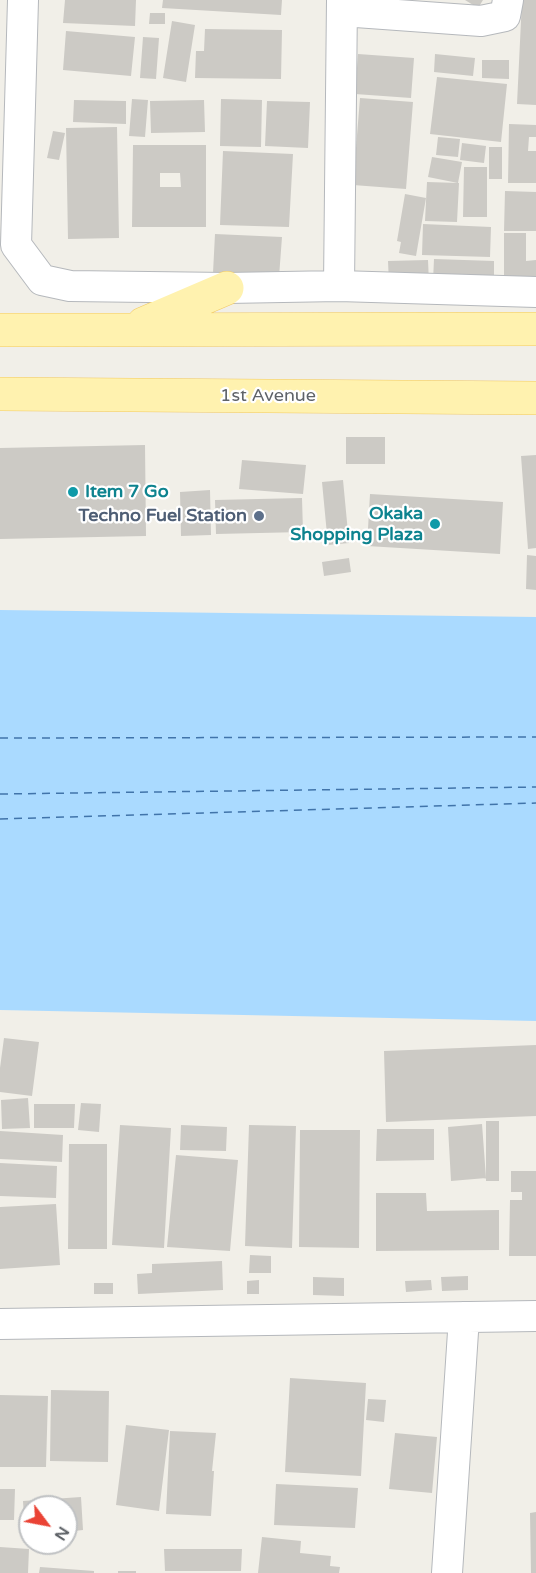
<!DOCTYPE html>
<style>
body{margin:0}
#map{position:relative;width:536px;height:1573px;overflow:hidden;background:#f1efe8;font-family:"Varela Round",sans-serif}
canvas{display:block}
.north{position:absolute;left:18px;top:1495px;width:60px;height:60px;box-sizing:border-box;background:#fff;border:2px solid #bfc1c3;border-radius:50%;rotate:122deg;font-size:16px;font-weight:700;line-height:24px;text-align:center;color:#5f6368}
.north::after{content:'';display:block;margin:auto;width:21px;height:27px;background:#ea4335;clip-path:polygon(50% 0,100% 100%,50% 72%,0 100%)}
</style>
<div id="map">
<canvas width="536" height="1573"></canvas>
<div class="north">N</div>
</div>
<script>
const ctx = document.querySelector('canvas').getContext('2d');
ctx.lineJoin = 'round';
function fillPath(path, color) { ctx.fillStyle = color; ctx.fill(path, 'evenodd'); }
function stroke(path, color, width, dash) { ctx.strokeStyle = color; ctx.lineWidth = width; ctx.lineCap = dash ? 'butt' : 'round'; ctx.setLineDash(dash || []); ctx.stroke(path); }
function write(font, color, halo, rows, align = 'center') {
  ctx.font = font + ' "Varela Round",sans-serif'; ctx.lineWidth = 4.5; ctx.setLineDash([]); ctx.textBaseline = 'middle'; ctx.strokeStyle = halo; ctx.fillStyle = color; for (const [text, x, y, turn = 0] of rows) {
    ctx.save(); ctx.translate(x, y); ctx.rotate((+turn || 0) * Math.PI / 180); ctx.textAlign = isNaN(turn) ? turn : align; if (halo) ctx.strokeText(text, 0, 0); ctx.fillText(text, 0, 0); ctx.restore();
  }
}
fillPath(new Path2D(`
 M0,610L536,617V1021L0,1010Z`), '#aadaff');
stroke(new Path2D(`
 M0,738L536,737
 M0,794L536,787
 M0,819L536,803`), '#4174aa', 1.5, [8, 6]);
fillPath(new Path2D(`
 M65,0H136L135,26L63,23Z
 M163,0H282L281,15L162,8Z
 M465,0H483L478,8Z
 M522,0H536V105L517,104Z
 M150,13H165V24H149Z
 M172,21L195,25L186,82L163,78Z
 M205,29L282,30L281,79L195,78L196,51H204Z
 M66,31L135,37L131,76L63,70Z
 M143,37L159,38L156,79L140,78Z
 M358,54L414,58L411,98L355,94Z
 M435,54L475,58L473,76L434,72Z
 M482,60H509V79L482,78Z
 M437,77L507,84L501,142L430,134Z
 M360,98L413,102L406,189L353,185Z
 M132,99L148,100L145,137L129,136Z
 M221,99L262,100L261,147L220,146Z
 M74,100L126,101V124L73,122Z
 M204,100L205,132L151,133L150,101Z
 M267,101L310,102L308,148L265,146Z
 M509,124L536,125V137H529L528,151H536V183H508Z
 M117,127L119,238L68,239L66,128Z
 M53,131L65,133L59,160L47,158Z
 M438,137L460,139L458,157L436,155Z
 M462,143L486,146L484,163L460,160Z
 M133,145H206V227H132ZM160,173H180L181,187H160Z
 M489,147H502V179H489Z
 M223,151L293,154L289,227L220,225Z
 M432,157L462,162L458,183L428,177Z
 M464,167H487V217H463Z
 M427,182L459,183L457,222L425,221Z
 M505,191L536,192V231H504Z
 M405,194L426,198L416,256L399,253L401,242L397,241Z
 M423,224L491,227L490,257L422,255Z
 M504,233H526V261L536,260V283L504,284Z
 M215,234L282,237L279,277L213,273Z
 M434,259L494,261V283L433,281Z
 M428,260L429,283L389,284L388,261Z
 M346,437H385V464H346Z
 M145,445L146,536L0,539V448Z
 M536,455V548L528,549L521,456Z
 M242,460L306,465L303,494L239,489Z
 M343,480L349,543L328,545L322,482Z
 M210,490L211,535L181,536L180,492Z
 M370,494L503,502L500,554L367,546Z
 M302,498L303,532L216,534L215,500Z
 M527,555L536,556V590L526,589Z
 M349,558L351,572L324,576L322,562Z
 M4,1038L39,1042L32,1096L0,1092V1068Z
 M536,1045V1116L386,1122L384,1051Z
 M28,1098L30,1128L2,1129L1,1100Z
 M81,1103L101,1104L99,1132L78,1130Z
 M34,1104H75L74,1128H34Z
 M486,1121H499V1181H486Z
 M482,1124L486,1178L451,1181L448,1127Z
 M120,1125L171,1128L164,1248L112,1245Z
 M181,1125L227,1127L226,1151L180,1150Z
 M249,1125L296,1126L292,1248L245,1246Z
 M377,1129H434V1160L376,1161Z
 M300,1130H360L359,1248L299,1247Z
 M0,1131L63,1135L62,1162L0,1159Z
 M69,1144H107V1249H68Z
 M176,1155L238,1160L230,1251L167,1247Z
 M0,1163L57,1166L56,1198L0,1196Z
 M511,1171H536V1256H509L510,1200H522V1192H511Z
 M376,1193H426L427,1211L499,1210V1250L376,1251Z
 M56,1204L60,1265L0,1269V1207Z
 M250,1255L271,1256V1273H249Z
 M222,1261L223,1290L138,1294L137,1274L152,1273V1264Z
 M468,1276V1290L442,1291L441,1277Z
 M313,1277L344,1278V1296L313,1295Z
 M259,1280V1294H247V1281Z
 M431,1280L432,1290L406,1292L405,1281Z
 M94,1283H113V1294H94Z
 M290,1378L366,1383L361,1476L285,1472Z
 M51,1390L109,1391L108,1462L50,1461Z
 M0,1395L48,1396L46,1467H0Z
 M368,1399L386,1400L384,1422L366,1420Z
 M126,1425L169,1430L159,1511L116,1505Z
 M170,1431L216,1433L212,1471H214L211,1516L166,1514Z
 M395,1433L437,1437L432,1493L389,1489Z
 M276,1484L358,1488L355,1528L274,1525Z
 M0,1489H15L14,1520H0Z
 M81,1497L83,1530L66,1532V1507H30V1534L25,1535L23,1501Z
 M536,1512V1573H531L530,1513Z
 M262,1537L301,1541L300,1553L331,1556L330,1566L340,1567L339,1573H258Z
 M0,1547L29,1549L28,1573H0Z
 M164,1549H242L241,1571H165Z
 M40,1567L94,1571V1573H39Z
 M118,1571H136V1573H118Z`), '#cccac5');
const minor = new Path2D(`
 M23,0L16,245L42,280L70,286L227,288L339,286L536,292
 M342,11L481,21L505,16L508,0
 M339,286L342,0
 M0,1324L536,1316
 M447,1573L464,1317`);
const major = new Path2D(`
 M143,324L227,288
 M0,330L536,329
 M0,394L536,398`);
stroke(minor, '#b5b8bc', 32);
stroke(major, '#f2c960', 34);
stroke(minor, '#fff', 30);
stroke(major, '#fff2af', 33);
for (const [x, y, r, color] of [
 [73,492,6,"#0f9aa8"],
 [259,516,6,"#5c6f8a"],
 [435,524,6,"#0f9aa8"]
]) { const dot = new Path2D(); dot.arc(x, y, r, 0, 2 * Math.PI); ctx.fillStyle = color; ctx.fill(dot); stroke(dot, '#fff', 2); }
write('18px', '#5f6368', '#fff', [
 ["1st Avenue",268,396]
]);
write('bold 18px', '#0d838f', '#fff', [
 ["Item 7 Go",85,492],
 ["Okaka",423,514,"right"],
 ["Shopping Plaza",423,535,"right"]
], 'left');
write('bold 18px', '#4e5e75', '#fff', [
 ["Techno Fuel Station",247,516]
], 'right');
</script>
